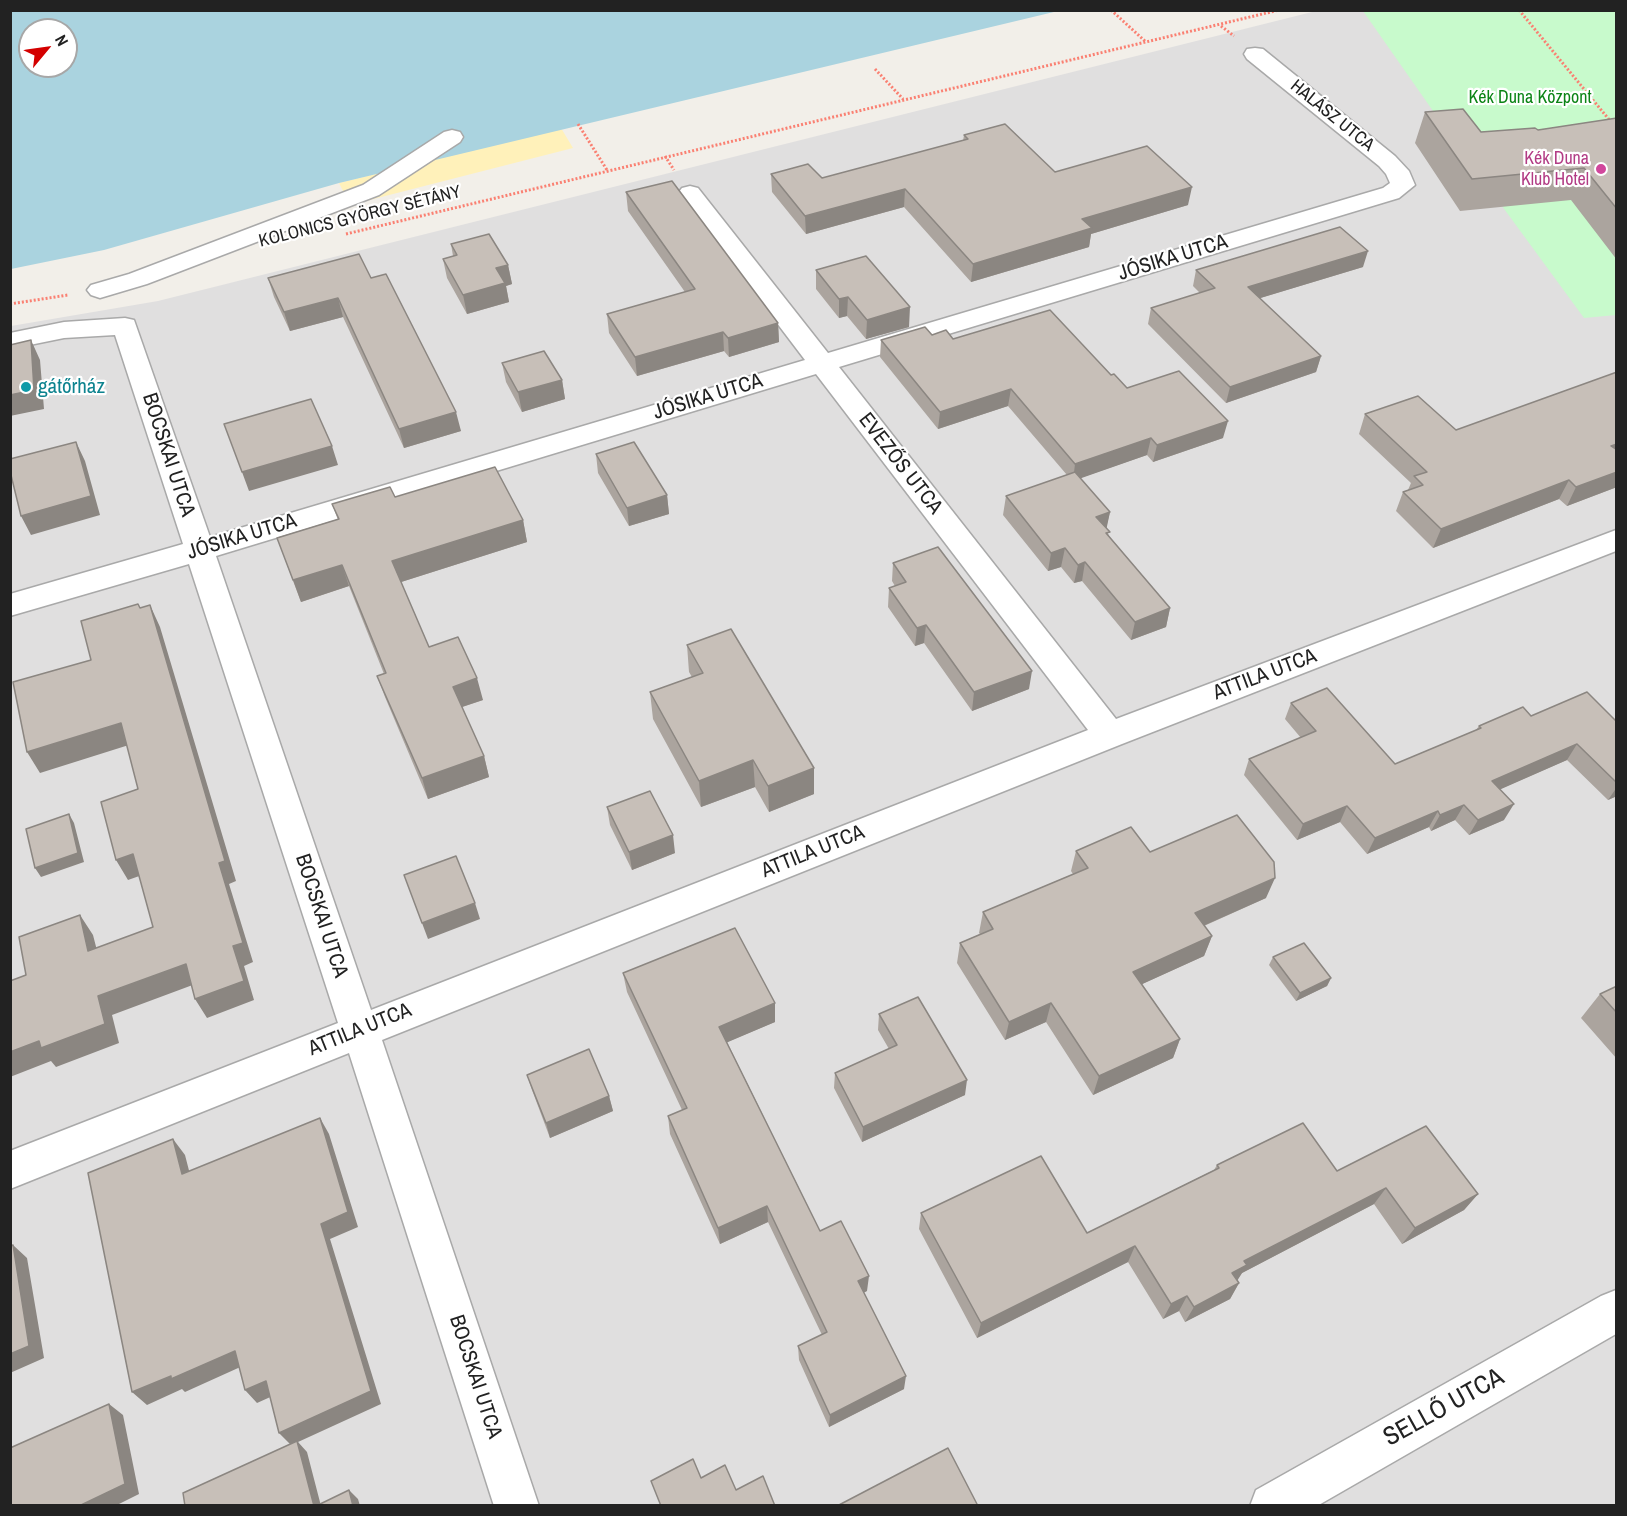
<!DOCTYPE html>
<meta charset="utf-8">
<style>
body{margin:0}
#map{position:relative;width:1627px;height:1516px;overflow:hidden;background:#f2efe9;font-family:"Archivo Narrow",sans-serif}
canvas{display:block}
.frame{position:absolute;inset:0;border:12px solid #222;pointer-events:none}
.north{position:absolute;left:18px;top:18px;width:60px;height:60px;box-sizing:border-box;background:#fff;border:2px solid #a7a7a7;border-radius:50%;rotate:61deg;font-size:16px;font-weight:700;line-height:24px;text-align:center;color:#222}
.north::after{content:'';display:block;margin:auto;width:21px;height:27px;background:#d40000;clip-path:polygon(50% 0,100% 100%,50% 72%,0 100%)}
</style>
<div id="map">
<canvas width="1627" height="1516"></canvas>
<div class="frame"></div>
<div class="north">N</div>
</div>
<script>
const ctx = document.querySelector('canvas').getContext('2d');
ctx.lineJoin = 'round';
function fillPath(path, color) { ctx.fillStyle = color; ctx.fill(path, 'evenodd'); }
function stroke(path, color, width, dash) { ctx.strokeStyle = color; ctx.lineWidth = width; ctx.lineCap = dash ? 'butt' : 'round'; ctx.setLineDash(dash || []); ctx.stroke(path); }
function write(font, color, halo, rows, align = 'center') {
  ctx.font = font + ' "Archivo Narrow",sans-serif'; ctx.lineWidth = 4.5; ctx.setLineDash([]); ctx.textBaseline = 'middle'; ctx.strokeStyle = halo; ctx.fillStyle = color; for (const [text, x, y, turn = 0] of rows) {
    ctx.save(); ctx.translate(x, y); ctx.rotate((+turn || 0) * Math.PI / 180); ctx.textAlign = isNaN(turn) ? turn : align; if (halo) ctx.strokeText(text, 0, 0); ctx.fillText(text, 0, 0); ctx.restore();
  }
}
fillPath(new Path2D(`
 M1316,11H1616V1505L11,1506V326L158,301Z`), '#e0dfdf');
fillPath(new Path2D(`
 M561,128L573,148L350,205L339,183Z`), '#fff1ba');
fillPath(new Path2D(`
 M1363,11H1616V315L1584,318L1447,131Z`), '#c8facc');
fillPath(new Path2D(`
 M11,11H1058L339,183L104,250L11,269ZM30,30H66V66H30Z`), '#aad3df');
const minor = new Path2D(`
 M1255,48L1263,49L1395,156L1409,171L1415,185L1399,198L839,367L1116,719L1616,530V551L1122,744L382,1040L539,1506H494L349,1053L10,1189V1151L338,1023L189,564L10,616V594L183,544L115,335L64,338L10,349V333L64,322L125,318L134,320L210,537L805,360L682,198L678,193L682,188L690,186L698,188L828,353L1383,188L1390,183L1386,174L1379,166L1247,59L1244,54L1247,49ZM816,374L1088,730L371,1010L216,556Z
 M452,130L460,132L463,137L460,142L379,195L147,284L100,298L91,295L87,290L91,285L129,274L363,185L444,132Z
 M1616,1290V1334L1317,1506H1250L1256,1490L1601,1296Z`);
stroke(minor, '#a9a9a9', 3);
stroke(new Path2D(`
 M1111,10L1146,42
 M1519,10L1616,128
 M1221,26L1234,36
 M875,69L903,99
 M578,124L607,170
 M665,156L674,170
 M346,234L1279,10
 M10,304L68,295`), '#fa8072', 3, [2, 2]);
fillPath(minor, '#fff');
fillPath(new Path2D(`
 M1425,112L1481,132L1538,130L1617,118V260L1571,200L1460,211L1415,143Z
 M964,135L1055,172L1188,205L1091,234L1089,247L971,282L904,207L806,234L772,192L771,174L822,178L963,141Z
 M626,192L778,323L779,342L729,357L724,351L637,376L609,333L607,314L685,292L628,211Z
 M451,244L508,265L512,284L506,286L509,302L467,314L447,278L443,259L453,256Z
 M1363,267L1260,298L1321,356L1316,372L1226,403L1148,324L1151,308L1200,293L1193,286L1196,270Z
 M816,270L909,327L866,339L847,316L839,318L816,289Z
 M268,278H371L461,431L404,448L343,317L290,331L274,297Z
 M932,335L1111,375L1127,388L1223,438L1153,462L1147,455L1080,478L1110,512L1106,528L1109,536L1170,608L1166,627L1131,640L1082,581L1074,583L1061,567L1048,571L1003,515L1006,496L1067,475L1008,406L938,429L880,357L881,340Z
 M502,363L562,380L565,399L522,412L506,382Z
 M1365,414L1456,430L1617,487L1567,506L1559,499L1433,548L1396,511L1403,492L1408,490L1411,483L1359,434Z
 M596,454L667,495L669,514L629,526L598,473Z
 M395,497L523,520L527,542L401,582L429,647L483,700L462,707L484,756L489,777L428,799L385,697L377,676L384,674L349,586L301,602L277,538L338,520L332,504Z
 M893,563L1029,689L972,711L924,643L915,646L888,607L889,588L895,586L892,581Z
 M687,645L814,794L769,812L755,787L701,807L653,719L650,692L692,677L689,672Z
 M1291,703L1395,764L1476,730L1479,726L1531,716L1617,722V796L1608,800L1567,760L1500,789L1504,820L1469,835L1455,820L1431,831L1429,827L1367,854L1340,822L1297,840L1244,775L1249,759L1301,738L1285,719Z
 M607,807L675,853L632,870L610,825Z
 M1076,851L1150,852L1266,898L1204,926L1212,936L1204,956L1142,984L1180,1039L1173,1058L1093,1095L1046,1022L1005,1040L957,963L960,943L980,934L979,933L983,912L1073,874L1071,871Z
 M1273,957L1331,978L1327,986L1296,1001L1269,965Z
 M623,973L775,1003V1022L727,1042L820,1231L867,1291L864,1292L904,1389L829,1427L799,1360L798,1346L822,1335L768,1222L720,1244L670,1134L668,1116L682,1110L627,992Z
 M1617,986V1059L1581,1018L1600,994Z
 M879,1014L965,1095L862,1142L834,1088L835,1073L889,1049L878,1030Z
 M527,1075L609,1096L613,1111L550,1138L532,1090Z
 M1217,1165L1337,1171L1478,1194L1464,1210L1402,1244L1374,1204L1242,1273L1237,1280L1239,1283L1230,1299L1185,1322L1179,1311L1163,1319L1128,1262L977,1338L919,1229L921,1213L1087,1233L1214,1170Z`), '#aba49e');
fillPath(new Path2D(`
 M1192,187L1188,205L1091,234L1089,247L971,282L973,264L1082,219Z
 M905,189L904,207L806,234L805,216Z
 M1368,251L1363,267L1244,303L1248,287Z
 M508,265L512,284L506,286L509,302L467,314L463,295L496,268Z
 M848,297L847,316L839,318V299Z
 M338,298L343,317L290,331L284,312Z
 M910,307L909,327L866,339L867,320Z
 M778,323L779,342L729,357L728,338Z
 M723,332L724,351L637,376L635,357Z
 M31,340L40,360L44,409L10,416V395Z
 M1321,356L1316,372L1226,403L1230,387Z
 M562,380L565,399L522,412L518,392Z
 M1011,389L1008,406L938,429L940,412Z
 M456,412L461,431L404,448L399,429Z
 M1228,421L1223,438L1153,462L1157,445Z
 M1151,438L1147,455L1073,481L1075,464Z
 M76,442L85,461L100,515L31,535L21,516Z
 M1617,444V459L1611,446Z
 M332,446L338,465L249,491L242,472Z
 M1617,472V487L1567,506L1576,487Z
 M1569,480L1559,499L1433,548L1441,529Z
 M667,495L669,514L629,526L627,508Z
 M1110,512L1106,531L1096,517Z
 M523,520L527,542L398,583L392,561Z
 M1065,548L1061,567L1048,571L1051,553Z
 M1085,562L1082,581L1074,583L1078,565Z
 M342,565L349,586L301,602L293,580Z
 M150,605L160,627L236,881L229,884L253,962L244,966L254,1000L207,1018L195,999L233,946L219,863Z
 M1170,608L1166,627L1131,640L1135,622Z
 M926,625L924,643L915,646L917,628Z
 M1032,671L1029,689L972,711L974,692Z
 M477,678L483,700L459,708L453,687Z
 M121,723L132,744L40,773L27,752Z
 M1577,744L1567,760L1483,797L1492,781Z
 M484,756L489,777L428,799L422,778Z
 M753,760L755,787L701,807L699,781Z
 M814,768V794L769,812L768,786Z
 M1617,787V796L1608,800Z
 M1514,804L1504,820L1469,835L1478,820Z
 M1464,805L1455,820L1431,831L1440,815Z
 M1347,806L1340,822L1297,840L1303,824Z
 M1438,811L1429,827L1367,854L1375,838Z
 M69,814L74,823L84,862L41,877L35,868Z
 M673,835L675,853L632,870L629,852Z
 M133,854L145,874L128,880L116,860Z
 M1275,878L1266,898L1187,933L1195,913Z
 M475,903L480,919L428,939L422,923Z
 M80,915L93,935L102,970L88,951Z
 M1212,936L1204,956L1127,991L1133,972Z
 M186,964L198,983L112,1015L119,1043L56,1067L51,1061L10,1077V1052L98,996Z
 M1331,978L1327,986L1296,1001L1300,993Z
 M775,1003V1022L721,1045L719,1027Z
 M1051,1003L1046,1022L1005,1040L1009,1022Z
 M1180,1039L1173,1058L1093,1095L1099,1076Z
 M967,1080L965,1095L862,1142L863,1127Z
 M609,1096L613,1111L550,1138L546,1123Z
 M320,1118L329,1134L358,1227L330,1239L381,1404L298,1442L307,1452L321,1506H314L291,1445L279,1433L321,1224Z
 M173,1139L185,1155L194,1190L182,1174Z
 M1386,1188L1374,1204L1242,1273L1237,1281L1232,1273L1244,1261Z
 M1478,1194L1464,1210L1402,1244L1415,1228Z
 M767,1206L768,1222L720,1244L718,1228Z
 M13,1245L27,1258L44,1358L10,1373Z
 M1135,1246L1128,1262L977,1338L981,1323Z
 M869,1276L867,1291L857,1296L858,1281Z
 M1239,1283L1230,1299L1185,1322L1194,1307Z
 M1187,1296L1179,1311L1163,1319L1171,1304Z
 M235,1351L247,1364L185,1392L182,1389L147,1405L132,1392L171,1376Z
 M906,1376L904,1389L829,1427L830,1415Z
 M266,1381L277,1394L257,1403L245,1390Z
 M109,1404L123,1415L139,1494L115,1506H79Z
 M349,1490L358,1499L360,1506H353Z`), '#8b8681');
const building = new Path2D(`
 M1463,109L1481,132L1535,128L1538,130L1617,118V209L1584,168L1472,179L1425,112Z
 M1005,124L1055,172L1147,146L1192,187L1082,219L1092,228L973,264L905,189L805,216L771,174L808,164L822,178L968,139L964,135Z
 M672,181L778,323L728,338L723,332L635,357L607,314L695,289L626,192Z
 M1340,227L1368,251L1248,287L1321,356L1230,387L1151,308L1215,288L1196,270Z
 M489,234L508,265L496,268L505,283L463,295L443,259L457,255L451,244Z
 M359,254L371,278L386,274L456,412L399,429L338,298L284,312L268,278Z
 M866,256L910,307L867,320L848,297L839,299L816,270Z
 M1050,310L1111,375L1114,374L1127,388L1179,371L1228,421L1157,445L1151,438L1075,464L1011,389L940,412L881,340L925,327L932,335L946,330L953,339Z
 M31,340L34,390L10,395V345Z
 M544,351L562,380L518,392L502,363Z
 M1617,372V444L1611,446L1617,450V472L1576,487L1569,480L1441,529L1403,492L1423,485L1414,476L1427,472L1365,414L1418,396L1456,430Z
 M311,399L332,446L242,472L224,424Z
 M76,442L91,496L21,516L10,471V459Z
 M634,442L667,495L627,508L596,454Z
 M495,467L523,520L392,561L429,647L458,637L477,678L453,687L484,756L422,778L377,676L386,673L342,565L293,580L277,538L339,519L332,504L390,487L395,497Z
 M1075,472L1110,512L1096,517L1110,532L1106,533L1170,608L1135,622L1085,562L1078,565L1065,548L1051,553L1006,496Z
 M938,547L1032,671L974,692L926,625L917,628L889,588L906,582L893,563Z
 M138,604L140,608L150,605L225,861L219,863L243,943L233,946L244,981L195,999L186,964L98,996L105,1024L41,1048L39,1041L10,1052V981L26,975L19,937L80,915L88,951L153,927L133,854L116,860L101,802L138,789L121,723L27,752L13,682L91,660L81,621Z
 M731,629L814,768L768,786L753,760L699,781L650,692L703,673L687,645Z
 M1327,688L1395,764L1481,728L1479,726L1523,707L1531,716L1587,692L1617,722V783L1577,744L1492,781L1514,804L1478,820L1464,805L1440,815L1438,811L1375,838L1347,806L1303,824L1249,759L1316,731L1291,703Z
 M650,791L673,835L629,852L607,807Z
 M69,814L78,853L35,868L26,829Z
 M1237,815L1274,862L1275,878L1195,913L1212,936L1133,972L1180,1039L1099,1076L1051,1003L1009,1022L960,943L993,929L983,912L1088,868L1076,851L1131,827L1150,852Z
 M456,856L475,903L422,923L404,875Z
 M735,928L775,1003L719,1027L820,1231L841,1221L869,1276L858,1281L906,1376L830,1415L798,1346L827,1332L767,1206L718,1228L668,1116L687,1108L623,973Z
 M1304,943L1331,978L1300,993L1273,957Z
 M1617,986V1013L1600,994Z
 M918,997L967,1080L863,1127L835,1073L897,1045L879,1014Z
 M589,1049L609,1096L546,1123L527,1075Z
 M320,1118L348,1212L321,1224L371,1391L279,1433L266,1381L245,1390L235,1351L171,1379V1376L132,1392L88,1173L173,1139L182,1174Z
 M1303,1123L1337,1171L1426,1126L1478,1194L1415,1228L1386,1188L1244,1261L1247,1265L1232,1273L1239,1283L1194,1307L1187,1296L1171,1304L1135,1246L981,1323L921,1213L1041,1156L1087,1233L1219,1168L1217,1165Z
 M13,1245L29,1346L10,1354V1246Z
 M109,1404L125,1484L79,1506H10V1448Z
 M297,1441L314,1506H185L183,1493Z
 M948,1448L978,1506H837Z
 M693,1459L701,1478L725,1465L736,1490L763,1476L775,1506H661L651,1481Z
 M349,1490L353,1506H316Z`);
fillPath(building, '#c7bfb8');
stroke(building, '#8b8681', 1.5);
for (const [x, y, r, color] of [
 [1601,169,6,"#d1479c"],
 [26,387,6,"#0f9aa8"]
]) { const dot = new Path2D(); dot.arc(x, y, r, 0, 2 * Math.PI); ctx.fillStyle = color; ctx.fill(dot); stroke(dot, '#fff', 2); }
write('18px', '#0c8416', '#fff', [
 ["Kék Duna Központ",1530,98]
]);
write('18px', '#222', '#fff', [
 ["HALÁSZ UTCA",1332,116,39],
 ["KOLONICS GYÖRGY SÉTÁNY",360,217,-14]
]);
write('18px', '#b23c85', '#fff', [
 ["Kék Duna",1589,159],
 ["Klub Hotel",1589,180]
], 'right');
write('21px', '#222', '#fff', [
 ["JÓSIKA UTCA",1173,258,-17],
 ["JÓSIKA UTCA",708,397,-17],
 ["BOCSKAI UTCA",168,455,72],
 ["EVEZŐS UTCA",900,464,52],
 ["JÓSIKA UTCA",242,537,-17],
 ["ATTILA UTCA",1265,675,-21],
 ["ATTILA UTCA",813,852,-22],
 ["BOCSKAI UTCA",321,916,72],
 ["ATTILA UTCA",360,1030,-22],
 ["BOCSKAI UTCA",475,1377,72]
]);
write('21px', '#0d838f', '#fff', [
 ["gátőrház",38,387]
], 'left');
write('26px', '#222', '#fff', [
 ["SELLŐ UTCA",1444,1408,-29]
]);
</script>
